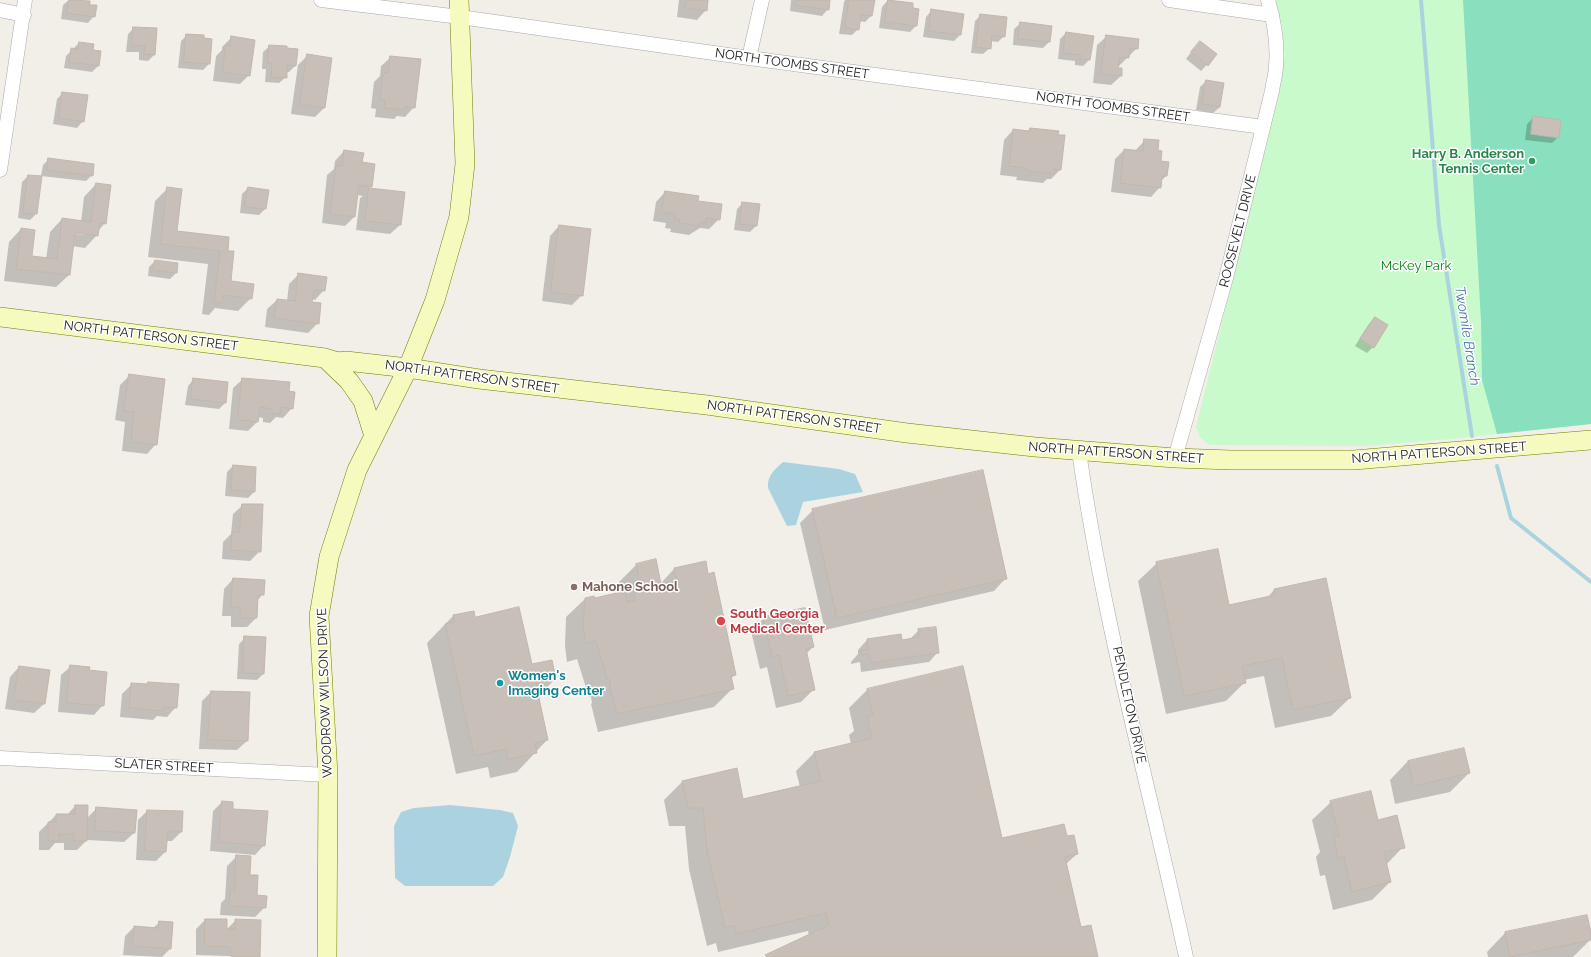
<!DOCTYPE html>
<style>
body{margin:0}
canvas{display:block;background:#f2efe9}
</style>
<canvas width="1591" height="957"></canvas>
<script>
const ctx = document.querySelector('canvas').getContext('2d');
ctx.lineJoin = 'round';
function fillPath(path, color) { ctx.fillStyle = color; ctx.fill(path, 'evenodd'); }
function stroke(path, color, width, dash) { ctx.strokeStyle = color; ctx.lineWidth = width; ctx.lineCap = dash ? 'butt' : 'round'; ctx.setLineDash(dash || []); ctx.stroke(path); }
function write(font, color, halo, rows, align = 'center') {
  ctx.font = font + ' Raleway,sans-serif'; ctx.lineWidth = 3; ctx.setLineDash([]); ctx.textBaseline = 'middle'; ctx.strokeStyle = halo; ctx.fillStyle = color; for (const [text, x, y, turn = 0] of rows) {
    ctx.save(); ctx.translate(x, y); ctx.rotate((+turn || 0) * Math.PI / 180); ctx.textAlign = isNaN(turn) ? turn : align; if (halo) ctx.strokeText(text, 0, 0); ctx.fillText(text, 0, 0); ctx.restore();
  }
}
fillPath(new Path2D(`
 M1276,0H1591V424L1450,439L1367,446L1210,445C1202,441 1199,436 1196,427L1278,97L1284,59L1282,25Z`), '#c8facc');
fillPath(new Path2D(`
 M1463,0H1591V424L1497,434L1482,380L1481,321Z`), '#88e0be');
fillPath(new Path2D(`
 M783,462L839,469L855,474L863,492L803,502L796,525L787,526L768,488C767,476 774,470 783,462Z
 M450,805L500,810L513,813L518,826L510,857L503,877L493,886H405L395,878L394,826L401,812L414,808Z`), '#aad3df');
fillPath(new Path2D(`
 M69,0L89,2V5L94,16L88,23L61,19L63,5Z
 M679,0H707L706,10L697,20L677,17Z
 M791,0H829L828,9L822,16L790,11Z
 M845,0H874L871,16L865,22L859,21L858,29L852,35L839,34L844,2Z
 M888,0L916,26L910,32L879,28L882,7Z
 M932,10L960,35L954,41L923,37L926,17Z
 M981,15L1004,36L998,42L990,41V48L983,54L971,53L975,21Z
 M1021,23L1051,27L1049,42L1043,48L1013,45L1014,29Z
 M134,28L154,55L148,61L139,60V52H126L128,34Z
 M1066,33L1089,60L1083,66L1075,65V61L1058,59L1060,39Z
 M187,35L209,64L203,70L178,68L181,41Z
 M1107,36L1137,48L1117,68L1121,76L1111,85L1093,83L1097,45Z
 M232,37L249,75L240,84L213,81L216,56L222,50V47Z
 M79,43L92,51L98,66L92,72L64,68L66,56Z
 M270,46L295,66L289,72H286V77L279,83L265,82L266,69H262L263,52Z
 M1194,48L1216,55L1201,71L1186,59Z
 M308,55L324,108L315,117L291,114L298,65Z
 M391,57L414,107L405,117L397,116L394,119L375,117L376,109L371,108L374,82L380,76L381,66Z
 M1206,81L1220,107L1213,113L1196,110L1200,87Z
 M63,93L83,121L77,128L53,124L57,99Z
 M1533,118L1558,137L1552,143L1525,140L1527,124Z
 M1030,129L1060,170L1051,179H1047L1043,183L1016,180L1017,177L1000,175L1004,140L1013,130L1027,132Z
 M1145,140L1157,151L1166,176L1160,182V187L1151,197L1111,192L1115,159L1124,150L1135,151Z
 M344,151L371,186L369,189L404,193L400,225L390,234L356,230L360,198L363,196L357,195L354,217L345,226L322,223L327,175L334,169L335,161Z
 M49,159L92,175L86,181L41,176L43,165Z
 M28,176L36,214L30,220L18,218L22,182Z
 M96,184L105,223L98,231L97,235L85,248L72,246L69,275L56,287L4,281L9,242L21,229L31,257L46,259L50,232L62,219L81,222L84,197ZM75,232L90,234L88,235L74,234Z
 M168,188L176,232L226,251L230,282L251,298L238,311L215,308L209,315L202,314L208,264L148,257L155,201Z
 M248,188L265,209L259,215L240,213L242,194Z
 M665,192L697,202L719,219L709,229L700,228L689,235L670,232L671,229L665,228L666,223L653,221L656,202Z
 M743,203L759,205L756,226L750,232L734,230L737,209Z
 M559,226L582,295L572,305L542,301L550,236Z
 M155,261L177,264L176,273L170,279L148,276L149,267Z
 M299,274L324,290L315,300L312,299L311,303L318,323L308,333L265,327L267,309L277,300L287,301L289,284Z
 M1375,318L1373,347L1367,353L1355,346L1369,324Z
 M129,376L156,444L147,454L122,451L125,422L115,420L120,385Z
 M194,379L227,383L225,403L219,409L185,405L188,386Z
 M243,379L288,392L292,408L283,418L276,417L270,423L263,422V418L257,417V422L248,431L229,429L233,388Z
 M233,466L254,492L248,498L225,496L227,472Z
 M243,505L260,551L250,561L222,559L223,542L231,534L233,514Z
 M813,510L1006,578L994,591L825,630L800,523Z
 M705,562L735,674L731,679L733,688L714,707L598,732L591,704L592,703L591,697H589L577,659L567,662L565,646L566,617L585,599H594L620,593L618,583L636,565L660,584L674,569Z
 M1157,563L1228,606L1267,598L1274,590L1350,698L1331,716L1275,728L1264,676L1244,680L1245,682L1226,701L1166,714L1138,581Z
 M233,579L264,581L263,594L257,601L256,618L247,627H231V616H222L224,589Z
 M453,616L475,618L531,665L551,661L555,679L538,697L547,740L517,772L490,778L488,767L456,774L427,643Z
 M764,618L813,647L806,654L814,689L801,702L776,708L767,667L760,669L751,631Z
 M919,630L938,652L929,662L861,672L860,662L851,664V662L858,654V650L867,640L900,635L901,641L909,640Z
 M245,638L263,674L257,680L237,679L239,644Z
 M71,666L88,671L103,705L94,715L58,712L61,675Z
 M19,667L44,704L34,713L5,709L10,677Z
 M132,684L176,707L167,717L157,716L153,720L120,717L122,694Z
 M867,690L1001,839L1066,837L1077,854L1066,864L1081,928L1097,957H765L809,936L808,931L718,952L716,943L707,946L689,869L685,826H669L664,800L682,782L736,769L743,800L800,787L796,771L814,753L851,744L849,735L854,731L849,708Z
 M211,692L249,693L247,741L237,750L199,749L202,701Z
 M1408,761L1469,773L1450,792L1395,804L1390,780Z
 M222,802L232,810L264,845L255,855L210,851L213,811Z
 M1331,802L1377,821L1403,847L1386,865L1390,882L1372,900L1333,910L1325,875L1320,876L1316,857L1320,852L1312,820Z
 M75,806L87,818L97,808L135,811L134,833L124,842L87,840L77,850H64V843H55L49,850H39V832L56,815H67Z
 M147,811L181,832L172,841H166V851L156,861L136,860L138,820Z
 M237,856L249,875L256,896L265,907L255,917L220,915L221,903L225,899L227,866Z
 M1586,916L1591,939L1573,957H1488L1487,952L1505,933Z
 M205,920L226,930L236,920L259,957L196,955V929Z
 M160,922L172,923L170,949L162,957L123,955L125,936L134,927L153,928Z`), '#0003');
stroke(new Path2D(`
 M1421,0L1439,225L1472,436
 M1497,466L1511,518L1591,582`), '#aad3df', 4);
const building = new Path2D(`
 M69,0L90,1V5H97L95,17L67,13Z
 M687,0H708L707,11L685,8Z
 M796,0H830L829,10L795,5Z
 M849,0H875L872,16L861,15L859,30L845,28Z
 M888,0L913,3V8L919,9L917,26L885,22Z
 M931,9L964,14L961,35L929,31Z
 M980,14L1007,17L1005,37L992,35L991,49L976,47Z
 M1020,22L1052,26L1050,42L1018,39Z
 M133,27L157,28L155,55L144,54L145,46H132Z
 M1066,32L1094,36L1090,60L1080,59L1081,55L1063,53Z
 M186,34L204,35V38L212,39L210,64L184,62Z
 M1106,35L1139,39L1138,49L1130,48L1129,58L1120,57L1118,68H1122V76L1101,74Z
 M231,36L255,40L250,76L222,72L226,45L230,46Z
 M1200,41L1217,54L1208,66L1191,52Z
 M79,42L94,44L93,50L101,51L99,66L69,62L71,48L78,49Z
 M269,45L287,46V48L298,49L296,66L287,65V78L271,77L272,63H268Z
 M307,54L332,58L325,108L300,104Z
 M390,56L421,59L415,108L405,107L404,110L384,108L385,100L380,99L383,72L388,73Z
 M1206,80L1224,83L1220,107L1202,104Z
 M62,92L88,95L84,122L59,118Z
 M1533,116L1561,120L1559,138L1531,134Z
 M1030,128L1059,131L1058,135H1065L1061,170L1054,169V174L1025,170L1026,168L1009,166L1013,129L1029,131Z
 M1144,139L1159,140L1158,150L1162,151L1161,161L1169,162L1167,176H1162L1161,188L1120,183L1124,149L1143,151Z
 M344,150L364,153L362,162L375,164L372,187L359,185L355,217L330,214L336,165L342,166Z
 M48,158L94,164L93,176L47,170Z
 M28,175L42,176L37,214L23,213Z
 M96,183L111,185L106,224L100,223L98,236L75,233L70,275L16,269L21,228L35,230L32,256L57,259L62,218L91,222Z
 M167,187L182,189L177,231L229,237L228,251H234L231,281L254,284L252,299L223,295L222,303L214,302L220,251L161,244Z
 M248,187L269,190L266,209L245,207Z
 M369,188L405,192L401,225L365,221Z
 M665,191L699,196L698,201L722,204L720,220L706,218V223L700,222V226L679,223V219H674L675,214L662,212Z
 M742,202L760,204L757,226L740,224Z
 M559,225L591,229L583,296L551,292Z
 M155,260L178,263L177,273L153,270Z
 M298,273L327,277L325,291L314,290L312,302L321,303L319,324L274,318L277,299L295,301Z
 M1375,317L1388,325L1374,348L1360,339Z
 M129,374L165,379L157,445L131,442L134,412L124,411Z
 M193,378L228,382L226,403L191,399Z
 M242,378L290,382L289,391L295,392L293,409L281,407L280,414L272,413V409L260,407L258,422L238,420Z
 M233,465L256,467L255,492L231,490Z
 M983,470L1007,579L837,618L812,509Z
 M242,504H263L261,552L231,550L232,532H239Z
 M1218,549L1229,605L1275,595L1274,589L1326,578L1351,698L1293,710L1282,658L1242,666L1246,683L1184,696L1156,562Z
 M656,559L661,584L676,581L674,568L706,561L708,574L714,572L736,675L731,676L734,689L617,714L609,684H611L609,679H607L596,641L586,644L583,627L585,598L594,596L595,598L621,592V593L625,594L627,602L635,600L633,590L641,588L636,564Z
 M233,578L265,580L264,595H258L257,618H240V607H231Z
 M519,607L532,664L552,660L556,679L536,684L548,740L535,743L537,753L508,760L506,749L474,756L445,624L454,622L453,615L474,611L475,617Z
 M805,608L814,647L806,649L815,690L788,696L779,655L772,657L763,617Z
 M936,627L939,653L871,663L869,654L861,655L860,651L868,650L867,639L901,634L902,640L919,637L918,629Z
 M244,636L266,637L264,674L243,673Z
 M70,665L90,667L89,670L107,672L104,706L67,703Z
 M19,666L50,670L45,704L14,700Z
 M963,666L1002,838L1064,824L1067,836L1074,835L1078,854L1065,857L1081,927L1091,925L1098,957H767L765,955L829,925L826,913L736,934L734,925L725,928L707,850L703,808H688L682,781L737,768L743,799L821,781L814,752L872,738L867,716L873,715L867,689Z
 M148,682L179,684L177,708L164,707L163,711L129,708L131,683L147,684Z
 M211,691L250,692L248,741L208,740Z
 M1464,748L1470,773L1414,786L1408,761Z
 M1371,791L1378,820L1397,815L1405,848L1384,852L1391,882L1352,892L1344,857L1338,858L1334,837L1339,836L1330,801Z
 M222,801L233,802V809L268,811L265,846L219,842Z
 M75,805H88L87,841H73V834H59V841H48V822H56V814H75Z
 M96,807L137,810L135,833L95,831Z
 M147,810L183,811L182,832L168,831L166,852L145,851Z
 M236,855L251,856L250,875H258L257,895L267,896L266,908L229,906L230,892H234Z
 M1587,915L1591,932V940L1510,957L1505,932Z
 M205,919H227V929H235V919L261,920L260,957H231V947L205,946Z
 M159,921L173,922L171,949L132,946L134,926L158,928Z`);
fillPath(building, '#c7bfb8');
stroke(building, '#c4b6ab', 1);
const minor = new Path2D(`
 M321,0L460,17L749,58L1263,127
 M1169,0L1272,15
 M0,10L24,15
 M749,58L762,0
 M0,170L25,0
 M1079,451C1103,622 1150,789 1186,957
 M1175,458L1226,278L1272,91C1273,83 1276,74 1276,66C1278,44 1274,21 1268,0
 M0,758L328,775`);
const secondary = new Path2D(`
 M0,317L325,358L338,362L346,361L408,368L479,379L707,405L907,433L1035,447L1175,458L1231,460H1354L1591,440
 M325,358L349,381L363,401L374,436
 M327,957L328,775L319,616L329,557L357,470L408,368L435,300L459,217L465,164L459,0`);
stroke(minor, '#a9a9a9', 15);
stroke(secondary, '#707d05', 20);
stroke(minor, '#fff', 14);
stroke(secondary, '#f7fabf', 19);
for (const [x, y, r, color] of [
 [1532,161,4,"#2e9e5b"],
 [574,587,4,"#8d6e63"],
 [721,621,5,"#e0444e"],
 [500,683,4,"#0f9aa8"]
]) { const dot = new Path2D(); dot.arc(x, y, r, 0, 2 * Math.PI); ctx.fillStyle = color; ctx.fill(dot); stroke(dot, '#fff', 1.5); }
write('13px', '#222', '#fff', [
 ["NORTH TOOMBS STREET",792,64,8],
 ["NORTH TOOMBS STREET",1113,107,8],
 ["ROOSEVELT DRIVE",1238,231,-76],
 ["NORTH PATTERSON STREET",151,336,7],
 ["NORTH PATTERSON STREET",472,377,8],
 ["NORTH PATTERSON STREET",794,417,8],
 ["NORTH PATTERSON STREET",1116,453,4],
 ["NORTH PATTERSON STREET",1439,453,-4],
 ["WOODROW WILSON DRIVE",325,693,-92],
 ["PENDLETON DRIVE",1129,705,78],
 ["SLATER STREET",164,766,3]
]);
write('bold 13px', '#27864d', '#fff', [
 ["Harry B. Anderson",1524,154],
 ["Tennis Center",1524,169]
], 'right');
write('13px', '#0c8416', '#fff', [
 ["McKey Park",1416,266]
]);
write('bold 13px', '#785e54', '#fff', [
 ["Mahone School",582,587]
], 'left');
write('bold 13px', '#be3a42', '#fff', [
 ["South Georgia",730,614],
 ["Medical Center",730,629]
], 'left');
write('bold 13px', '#0d838f', '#fff', [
 ["Women's",508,676],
 ["Imaging Center",508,691]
], 'left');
write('italic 14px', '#4a7aab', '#fff', [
 ["Twomile Branch",1467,336,81]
]);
</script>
